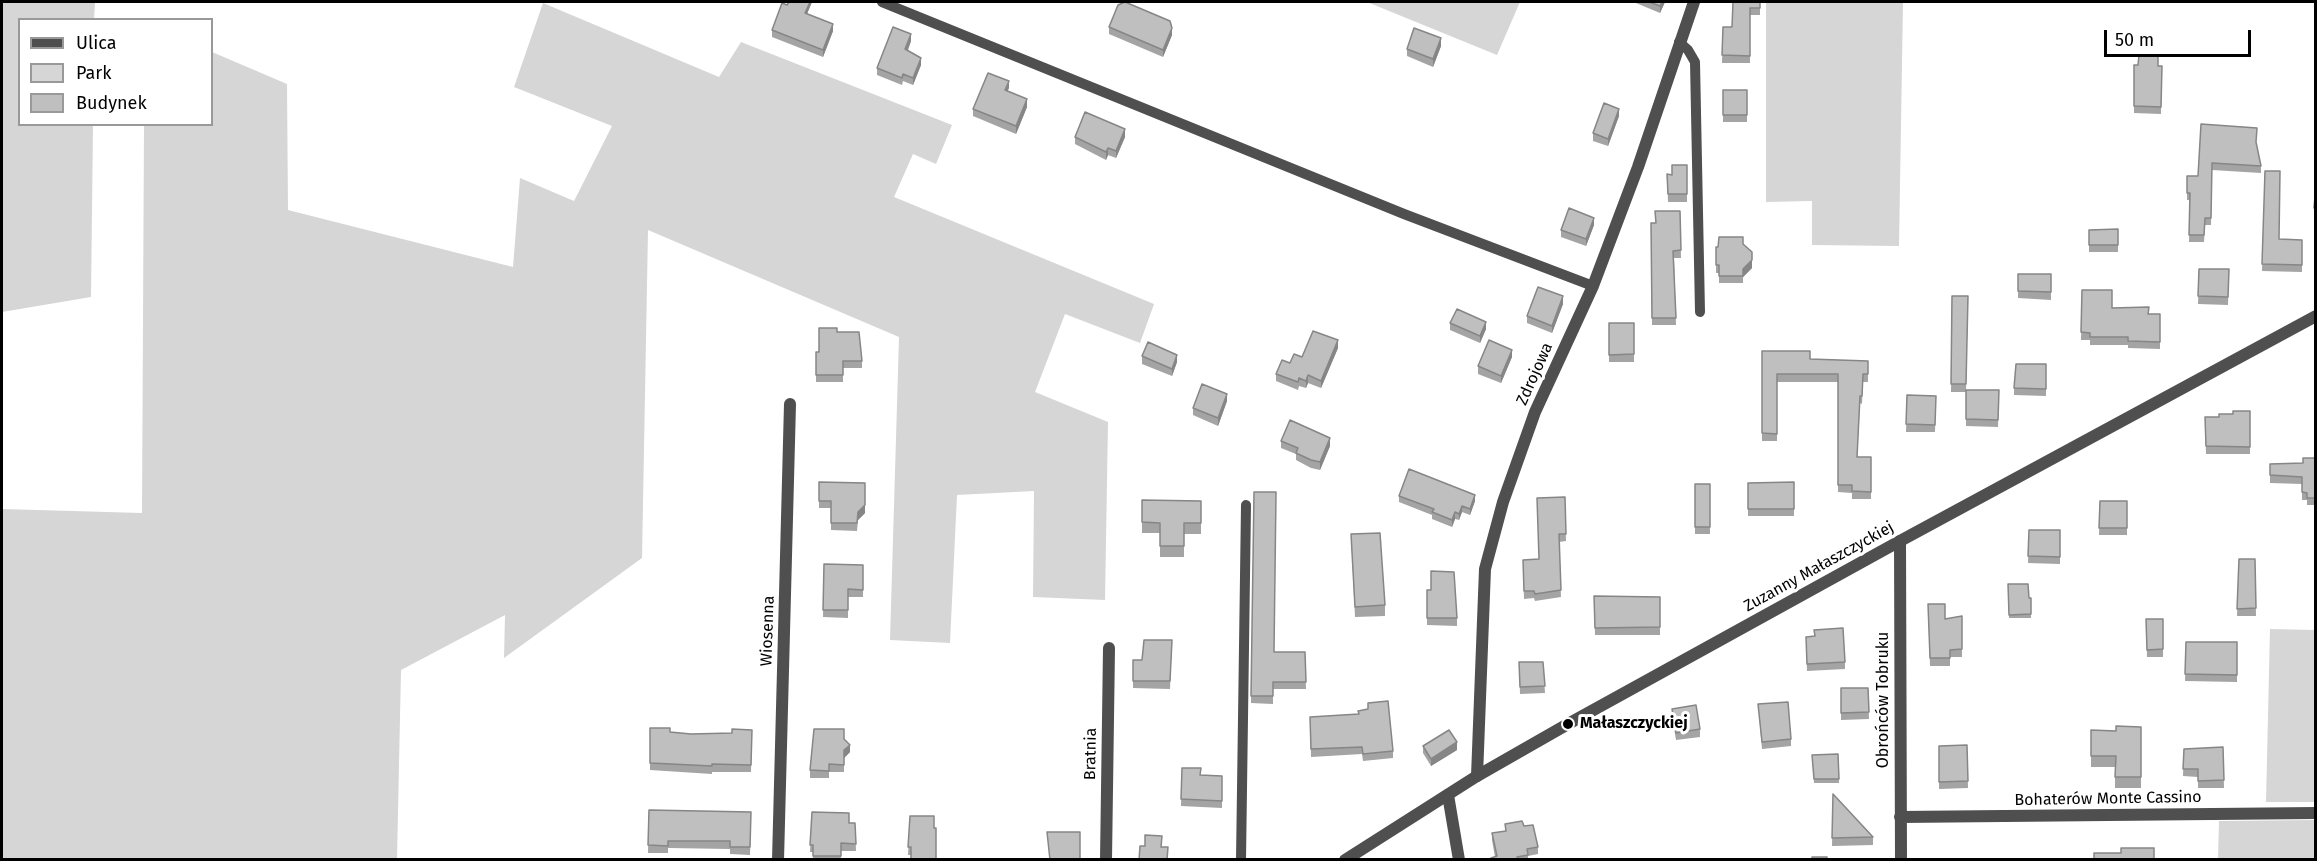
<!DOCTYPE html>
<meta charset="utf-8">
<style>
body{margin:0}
#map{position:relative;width:2317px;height:861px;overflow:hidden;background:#fff;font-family:"Fira Sans",sans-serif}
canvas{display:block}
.frame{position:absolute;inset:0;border:3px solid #000;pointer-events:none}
.legend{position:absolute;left:18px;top:18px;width:195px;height:108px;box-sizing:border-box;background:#fff;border:2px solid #999;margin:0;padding:8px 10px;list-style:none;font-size:18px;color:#000}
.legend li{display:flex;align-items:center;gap:12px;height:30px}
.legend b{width:30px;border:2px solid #999}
.scale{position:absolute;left:2104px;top:30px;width:147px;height:27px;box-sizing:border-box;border:3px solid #000;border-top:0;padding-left:8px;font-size:18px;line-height:21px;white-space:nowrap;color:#000;-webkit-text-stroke:4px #fff;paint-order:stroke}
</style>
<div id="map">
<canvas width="2317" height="861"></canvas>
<div class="frame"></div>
<ul class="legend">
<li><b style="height:8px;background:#4f4f4f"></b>Ulica</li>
<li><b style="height:16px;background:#d6d6d6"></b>Park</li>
<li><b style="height:16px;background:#bfbfbf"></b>Budynek</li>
</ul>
<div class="scale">50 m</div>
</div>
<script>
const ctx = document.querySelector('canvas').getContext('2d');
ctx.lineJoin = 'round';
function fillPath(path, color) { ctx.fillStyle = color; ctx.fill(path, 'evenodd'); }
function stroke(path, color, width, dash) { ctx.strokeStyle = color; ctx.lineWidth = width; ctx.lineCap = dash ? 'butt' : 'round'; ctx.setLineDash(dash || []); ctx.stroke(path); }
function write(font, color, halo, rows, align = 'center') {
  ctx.font = font + ' "Fira Sans",sans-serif'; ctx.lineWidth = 6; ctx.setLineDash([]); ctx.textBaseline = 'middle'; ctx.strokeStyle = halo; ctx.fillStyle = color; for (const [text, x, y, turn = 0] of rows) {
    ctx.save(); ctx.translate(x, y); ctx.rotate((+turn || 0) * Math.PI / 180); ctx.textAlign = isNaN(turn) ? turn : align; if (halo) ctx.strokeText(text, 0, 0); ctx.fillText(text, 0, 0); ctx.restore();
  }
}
fillPath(new Path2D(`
 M2,2L95,3L94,19L20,20V124L93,125L91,297L2,312Z
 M1367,2H1520L1497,55Z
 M1766,2H1903L1899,246L1812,245V201L1766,202Z
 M543,3L719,77L741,42L952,125L936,164L913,154L894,197L1154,304L1140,343L1065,314L1035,392L1108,422L1105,600L1033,597L1034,491L957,495L950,643L890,640L899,337L648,230L642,558L504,658L505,615L401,670L397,859H2V509L142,513L144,125L212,124V52L287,84L288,210L513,267L520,178L574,201L612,126L514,87Z
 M2270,629L2315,630V802H2266Z
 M2315,820V859H2218L2219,821Z`), '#d6d6d6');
stroke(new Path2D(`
 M882,2L1404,214L1593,286
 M1679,42L1688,50L1695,62L1700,312
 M1241,860L1246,505`), '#4f4f4f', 10);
stroke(new Path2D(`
 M1900,541L1901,860
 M1477,776L1485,569L1503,502L1535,412L1593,286L1638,167L1694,2
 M1448,795L1459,860
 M1900,817L2316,813
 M778,860L790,404
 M1106,860L1109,648`), '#4f4f4f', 12);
stroke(new Path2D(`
 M1345,860L1477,776L1568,724L1900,541L2316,316`), '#4f4f4f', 12);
fillPath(new Path2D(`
 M789,2H812L807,13L833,31L823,57L772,37V30Z
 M1636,2H1665L1660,13L1636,3Z
 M1733,2H1760V15H1750V63H1722L1723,27H1732Z
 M1109,27L1172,35L1163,57L1109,34Z
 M911,41L908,50L921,65L913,85L903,81L902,85L877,75V68Z
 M1441,46L1433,67L1407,56V49Z
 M2134,65L2162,66L2161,114L2134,113Z
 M1009,88L1007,91L1027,107L1016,134L973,116V109Z
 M1723,90H1747V122H1723Z
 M1619,116L1608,146L1593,141V133Z
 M2201,124L2256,144L2261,166V173L2212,170L2211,225H2205L2204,242H2189L2190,200H2187V176H2198Z
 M1075,137H1125L1116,158L1108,155L1106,160L1075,144Z
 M1687,165V202H1668L1667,174L1672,175Z
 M2265,171L2279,239L2302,240V272L2262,271Z
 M1680,211L1681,258H1674L1676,325H1652L1651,223H1656Z
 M1594,225L1586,246L1561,237V230Z
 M2118,229V252H2089V230Z
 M1743,244L1752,252V268L1743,277V283H1719V273H1716V265Z
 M2199,269H2229L2228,305L2198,304Z
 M2018,274H2051V300L2018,298Z
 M2082,290L2112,308L2149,314H2160V349L2128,348V345H2090V340H2081Z
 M1952,296H1968L1966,392H1951Z
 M1563,304L1552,333L1527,323V316Z
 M1450,323L1486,329L1480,343L1450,330Z
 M1609,323H1634V362H1609Z
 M837,332L862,361V368H843V382H816V352H819Z
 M1338,348L1321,388L1308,383L1306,388L1299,386L1298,390L1276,381V374L1290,363L1302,357Z
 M1762,351L1810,359L1868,361V382H1863L1862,404L1860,403L1857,457H1871V499H1852V493L1838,492V382H1777V441H1762Z
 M1142,356L1177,362L1172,376L1142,364Z
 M1512,357L1501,383L1478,374V366Z
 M2046,364V396L2014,395V388Z
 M1966,390H1999L1998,427L1966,426Z
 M1907,395L1936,396L1935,432H1906Z
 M1227,401L1218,426L1193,415V408Z
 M2250,411V454H2206L2205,417H2219Z
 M1281,441L1330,446L1320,470L1311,468L1296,460V454L1281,448Z
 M2316,458V505H2307V500H2302V484L2270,483V464L2303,463Z
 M819,482L865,483V513L858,520L857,531L831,530V508H819Z
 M1794,482V516H1748V483Z
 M1695,484H1710V534H1695Z
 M1254,492L1274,652H1305L1306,689H1273V704L1251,703Z
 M1399,496L1475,501L1470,515L1462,512L1459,520L1455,519L1452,527L1432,519V515L1399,502Z
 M1565,497L1566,541L1559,542L1561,597L1535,601L1534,598L1524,599L1523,560L1539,559Z
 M1142,500L1201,501V534H1184V557H1160V533H1142Z
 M2100,501H2127V535H2099Z
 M2029,530H2060V564L2028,563Z
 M1351,534L1385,605V616L1355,617Z
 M2239,559H2255L2256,616H2237Z
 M824,564L863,565V597H848V618L823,617Z
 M2008,584L2029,598H2031V618H2009Z
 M1427,590L1457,618V626L1427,625Z
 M1594,596L1660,597V635H1595Z
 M1928,604L1945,619L1962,616V657H1950V666H1930Z
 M2146,619H2163V657H2147Z
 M1814,630L1845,662V669L1807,671L1806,644L1814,636Z
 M1172,640L1170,689L1133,688V660H1142Z
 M2186,642H2237V682L2185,681Z
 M1519,662H1543L1545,693L1520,694Z
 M1841,688H1868L1869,719L1841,720Z
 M1758,704L1791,739V746L1762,749Z
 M1672,709L1700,729V737L1676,740L1672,716Z
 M1310,717L1393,751V758L1363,761L1362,754L1311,757Z
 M2141,727V788H2115V767H2091V730L2116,731Z
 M650,728L670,732L691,734L732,733L752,730L751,772H712V774L650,770Z
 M844,740L850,752L844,758V772H829V778H810V770Z
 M1967,745L1968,788L1939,789V746Z
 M1423,746L1457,750L1431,766L1423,753Z
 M2223,747L2224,788H2198V777L2183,776L2184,749Z
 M1838,754L1839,783H1814L1812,755Z
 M1182,768L1201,775L1222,776V808L1181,806Z
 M1833,794L1873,837V845L1832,846Z
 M649,810L751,812L750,855L730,854V849L668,848V853H648Z
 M812,812L849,823H855L856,851H841V860H813V852H810Z
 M910,816L911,855H908Z
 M1505,824L1524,826L1538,847V854L1528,856V860H1491L1495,857L1492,840V833L1505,831Z`), '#a4a4a4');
fillPath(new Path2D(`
 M810,2H812L805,19V13Z
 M1662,2H1665L1660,13V6Z
 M833,24V31L823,57V50Z
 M1172,28V35L1163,57V50Z
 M911,34V41L905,57V49Z
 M1441,38V46L1433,67V59Z
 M921,58V65L913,85V78Z
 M1009,81V88L1005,97V90Z
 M1027,99V107L1016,134V126Z
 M1619,109V116L1608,146V139Z
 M1125,129V137L1116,158V151Z
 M1108,148V155L1106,160V152Z
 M1594,218V225L1586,246V239Z
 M1752,260V268L1743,277V269Z
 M1563,296V304L1552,333V326Z
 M1486,322V329L1480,343V336Z
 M1338,340V348L1321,388V381Z
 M1512,350V357L1501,383V376Z
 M1177,355V362L1172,376V369Z
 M1308,375V383L1306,388V381Z
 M1227,394V401L1218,426V418Z
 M1330,438V446L1320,470V462Z
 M1475,495V501L1470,515V509Z
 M865,505V513L858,520V512Z
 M1462,506V512L1459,520V514Z
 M1455,512V519L1452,527V520Z
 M1457,742V750L1431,766V759Z
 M850,745V752L844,758V750Z`), '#868686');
const building = new Path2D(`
 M789,2H810L805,13L833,24L823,50L772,30L782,3L787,5Z
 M1125,2L1170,21L1172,28L1163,50L1109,27L1118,5Z
 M1649,2H1662L1660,6Z
 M1733,2H1760V8H1750V56L1722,55L1723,27H1732Z
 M893,27L911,34L905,49L921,58L913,78L903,74L902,78L877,68Z
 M1414,28L1441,38L1433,59L1407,49Z
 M2139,55H2158V66H2162L2161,107L2134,106V65H2138Z
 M988,73L1009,81L1005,90L1027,99L1016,126L973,109Z
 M1723,90H1747V115H1723Z
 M1604,103L1619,109L1608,139L1593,133Z
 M1085,112L1125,129L1116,151L1108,148L1106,152L1075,137Z
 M2201,124L2257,128L2256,142L2261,166L2212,163L2211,218H2205L2204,235H2189L2190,193H2187V176H2198Z
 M1672,165H1687V194H1668L1667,174L1672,175Z
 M2265,171H2280L2279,239L2302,240V265L2262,264Z
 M2316,183V208H2314Z
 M1569,208L1594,218L1586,239L1561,230Z
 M1655,211H1680L1681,250L1673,251L1676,318H1652L1651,223H1656Z
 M2118,229V245H2089V230Z
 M1719,237H1743V244L1752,252V260L1743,269V276H1719V265H1716V247H1718Z
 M2199,269H2229L2228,297L2198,296Z
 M2018,274H2051V292L2018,291Z
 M1538,287L1563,296L1552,326L1527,316Z
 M2082,290H2112V308L2149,307L2148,314H2160V342L2128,341V337H2090V333L2081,332Z
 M1952,296H1968L1966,384H1951Z
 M1457,309L1486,322L1480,336L1450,323Z
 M1609,323H1634V354L1609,355Z
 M819,328H837V332H859L862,361H843V375H816V352H819Z
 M1313,331L1338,340L1321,381L1308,375L1306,381L1299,378L1298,382L1276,374L1282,360L1290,363L1294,354L1302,357Z
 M1489,340L1512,350L1501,376L1478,366Z
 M1148,342L1177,355L1172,369L1142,356Z
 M1762,351H1810V359L1868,361V374H1863L1862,396H1860L1857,457H1871V492L1852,491V485H1838V374H1777V434L1762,433Z
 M2016,364H2046V389L2014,388Z
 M1202,384L1227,394L1218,418L1193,408Z
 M1966,390H1999L1998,420L1966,419Z
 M1907,395L1936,396L1935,425L1906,424Z
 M2233,411H2250V447L2206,446L2205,417H2219V414H2233Z
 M1290,420L1330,438L1320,462L1311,460L1296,453L1298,448L1281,441Z
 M2303,458H2316V498H2307V493L2302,492V477L2270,475V464L2303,463Z
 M1409,469L1475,495L1470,509L1462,506L1459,514L1455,512L1452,520L1432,512L1434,509L1399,496Z
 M819,482L865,483V505L858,512L857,523H831V501H819Z
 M1794,482V509H1748V483Z
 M1695,484H1710V527H1695Z
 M1254,492H1276L1274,652H1305L1306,682H1273V696H1251Z
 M1565,497L1566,534H1559L1561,590L1535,594L1534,591H1524L1523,560L1539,559L1537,498Z
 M1142,500L1201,501V523H1184V546H1160V523L1142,522Z
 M2100,501H2127V528H2099Z
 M2029,530H2060V557L2028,556Z
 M1380,533L1385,605L1355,607L1351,534Z
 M2239,559H2255L2256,608L2237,609Z
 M824,564L863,565V590L848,589V610H823Z
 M1431,571L1454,572L1457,618H1427V590H1431Z
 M2008,584H2028L2029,598H2031V614L2009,615Z
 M1594,596L1660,597V627L1595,628Z
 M1928,604H1945V619L1962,616V649L1950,650V658H1930Z
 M2146,619H2163V649L2147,650Z
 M1843,628L1845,662L1807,664L1806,637L1815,636L1814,630Z
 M1144,640H1172L1170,681H1133V660H1142Z
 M2186,642H2237V675L2185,674Z
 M1519,662H1543L1545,686L1520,687Z
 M1841,688H1868L1869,712L1841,713Z
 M1388,701L1393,751L1363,754L1362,747L1311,749L1310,717L1359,714L1358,711L1368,709V703Z
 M1788,702L1791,739L1762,742L1758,704Z
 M1696,705L1700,729L1676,733L1672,709Z
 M2116,726L2141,727V777H2115L2116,756H2091V730L2116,731Z
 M650,728H670V732L691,734L732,733V729L752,730L751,765L712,764V766L650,763Z
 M814,729H844V739L850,745L844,750V765L829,764V771L810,770Z
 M1449,730L1457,742L1431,759L1423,746Z
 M1967,745L1968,781L1939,782V746Z
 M2223,747L2224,780L2198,781V769H2183L2184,749Z
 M1838,754L1839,779H1814L1812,755Z
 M1182,768H1201L1200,775L1222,776V801L1181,799Z
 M1833,794L1873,837L1832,838Z
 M649,810L751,812L750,847H730V841H668V846L648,845Z
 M812,812L849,813V823H855L856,844L841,843V856H813V845H810Z
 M910,816H934V828H936V860H911V847H908Z
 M1522,821L1524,826L1533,825L1538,847L1527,849L1528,855L1517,857L1518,860H1492L1491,858L1497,856L1492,833L1506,831L1505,824Z
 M1047,832H1080V860H1050Z
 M1145,835L1162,836L1161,847H1168L1167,860H1139L1140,846H1145Z
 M2121,848H2154V860H2094V853H2121Z
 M1812,857H1827V860H1812Z`);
fillPath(building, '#bfbfbf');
stroke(building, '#868686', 1.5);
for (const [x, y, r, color] of [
 [1568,724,6,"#000"]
]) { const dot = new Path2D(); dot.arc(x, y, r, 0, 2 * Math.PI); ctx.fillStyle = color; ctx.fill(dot); stroke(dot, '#fff', 2); }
write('16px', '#000', '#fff', [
 ["Zdrojowa",1535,374,-66],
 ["Zuzanny Małaszczyckiej",1819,567,-29],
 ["Wiosenna",768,631,-88],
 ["Obrońców Tobruku",1884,700,-90],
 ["Bratnia",1091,754,-89],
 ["Bohaterów Monte Cassino",2108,799,-1]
]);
write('bold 16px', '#000', '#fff', [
 ["Małaszczyckiej",1580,724]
], 'left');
</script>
